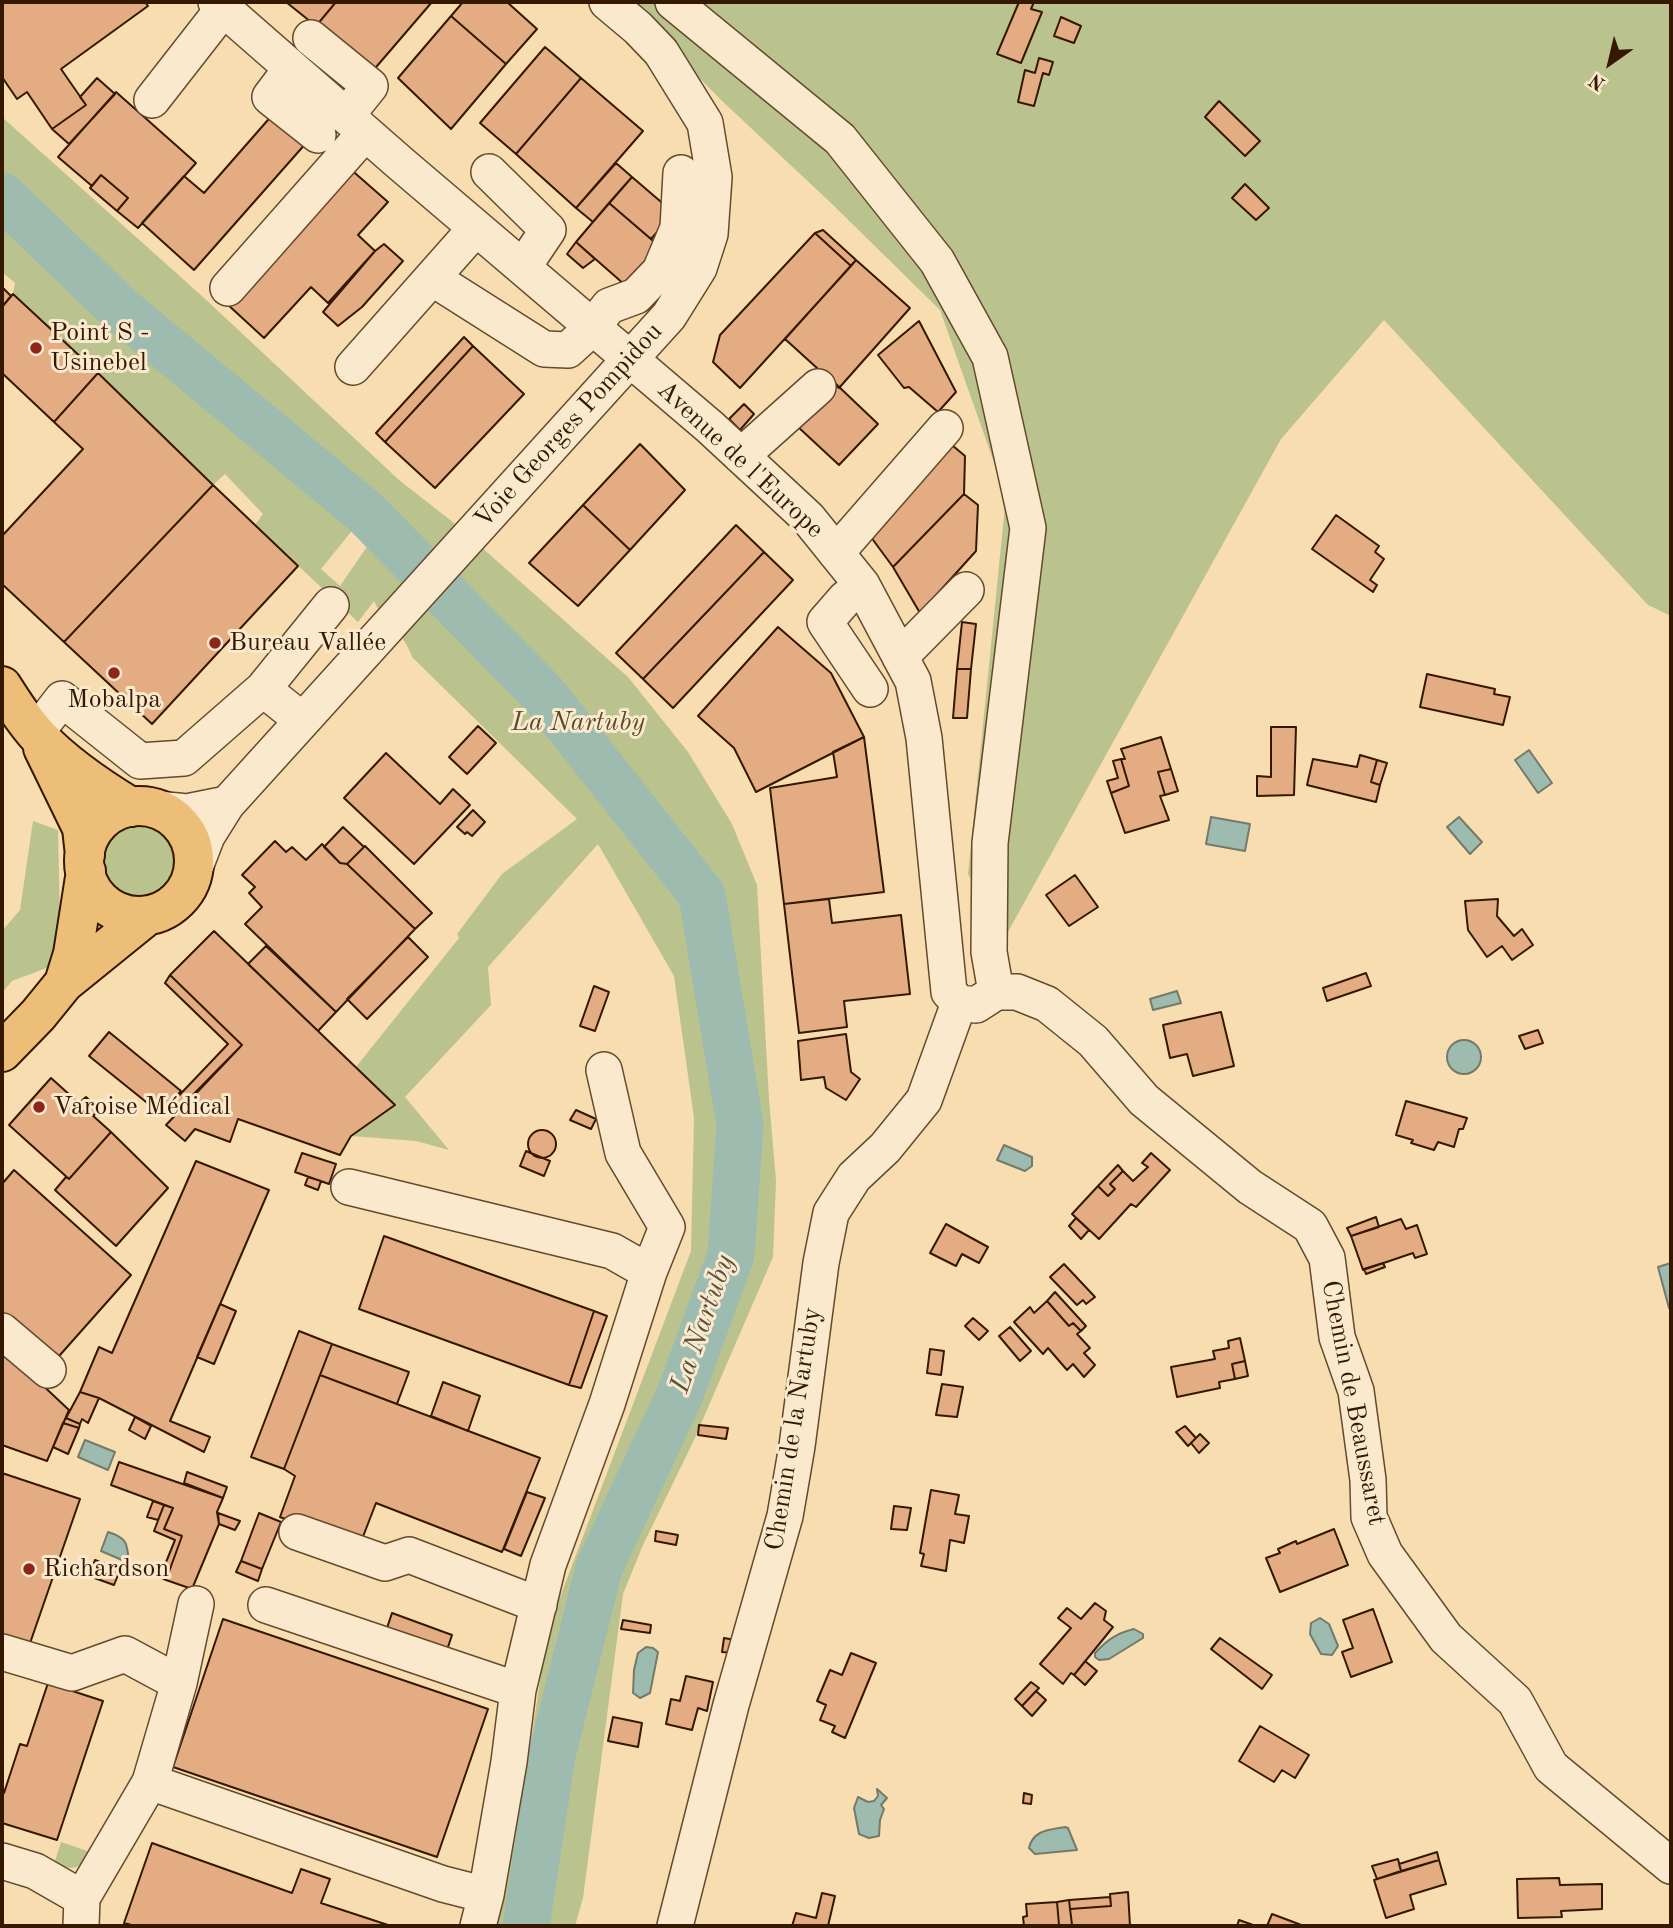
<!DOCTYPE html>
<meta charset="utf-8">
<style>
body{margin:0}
#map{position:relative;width:1673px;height:1928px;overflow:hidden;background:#f8ddb1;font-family:"Old Standard TT",serif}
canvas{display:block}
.frame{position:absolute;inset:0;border:4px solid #341800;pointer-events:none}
.north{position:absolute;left:1575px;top:28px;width:70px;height:70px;-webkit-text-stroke:5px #fae9cc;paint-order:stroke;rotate:214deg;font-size:19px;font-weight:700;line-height:28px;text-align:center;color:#341800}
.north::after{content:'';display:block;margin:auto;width:24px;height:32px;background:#341800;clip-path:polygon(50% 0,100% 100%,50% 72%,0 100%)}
</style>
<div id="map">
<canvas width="1673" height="1928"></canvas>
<div class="frame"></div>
<div class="north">N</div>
</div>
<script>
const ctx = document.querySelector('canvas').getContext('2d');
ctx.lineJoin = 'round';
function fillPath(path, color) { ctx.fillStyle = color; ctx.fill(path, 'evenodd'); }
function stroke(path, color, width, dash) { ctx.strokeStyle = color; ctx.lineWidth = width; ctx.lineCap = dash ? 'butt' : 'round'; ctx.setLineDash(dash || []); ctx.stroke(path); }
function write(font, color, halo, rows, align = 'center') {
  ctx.font = font + ' "Old Standard TT",serif'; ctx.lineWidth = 6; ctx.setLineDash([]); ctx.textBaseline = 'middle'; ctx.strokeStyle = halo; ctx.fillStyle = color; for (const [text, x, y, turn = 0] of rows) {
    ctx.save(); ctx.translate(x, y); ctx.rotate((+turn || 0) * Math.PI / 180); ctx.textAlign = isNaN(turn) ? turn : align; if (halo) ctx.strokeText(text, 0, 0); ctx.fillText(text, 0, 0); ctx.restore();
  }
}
fillPath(new Path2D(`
 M625,2H1671V616L1648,605L1384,320L1281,439L1004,939L968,874L1006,496L940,310L830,202L721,100Z
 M2,117L203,297L399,480L454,523L628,677L688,752L732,824L757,885L769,1099L776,1181L773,1257L694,1440L643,1545L623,1594L583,1898L575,1926H493L522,1746L530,1747L548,1629L691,1251L694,1118L674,976L598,844L488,967L491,1005L405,1097L449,1150L416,1141L351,1136L395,1105L356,1067L459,938L457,934L502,874L577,819L412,657C404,632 384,623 374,601L358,622L255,525L263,514L225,474L213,485L13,294L15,283L2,272ZM359,522L375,535L340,586L321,569Z
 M33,821L58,830L60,925L49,967L12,981L2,993V931L20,910Z
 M104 860a35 35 0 1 1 70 0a35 35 0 1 1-70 0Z
 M61,1842L96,1854C79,1868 76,1871 54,1864Z`), '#bac28e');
const water = new Path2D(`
 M1529,750L1552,783L1538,793L1515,760Z
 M1211,817L1250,824L1245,851L1206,844Z
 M1459,817L1482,842L1470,854L1447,827Z
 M1177,991L1181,1003L1153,1010L1150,999Z
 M1447 1057a17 17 0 1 1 34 0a17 17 0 1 1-34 0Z
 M1004,1145L1032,1157V1166L1025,1171L997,1160Z
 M1671,1263V1307L1669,1308L1658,1267Z
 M85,1440L115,1452L108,1470L78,1457Z
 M108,1532C128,1538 127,1544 129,1563L101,1551Z
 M1320,1618L1329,1624L1338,1646L1332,1655L1321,1654L1310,1634L1311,1623Z
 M1134,1629L1143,1634V1638L1109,1659L1099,1660L1095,1657V1653C1107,1640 1117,1633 1134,1629Z
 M646,1647L653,1648L658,1652L650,1693L640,1698L633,1693L634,1670L638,1653Z
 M877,1789L887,1798L881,1805L884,1809L880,1820L879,1836L869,1838L859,1834L854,1808L858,1797L868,1802L874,1801L878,1796Z
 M1065,1827L1068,1828L1077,1850L1035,1854L1029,1848C1033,1830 1049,1830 1065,1827Z`);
fillPath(water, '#9ebbb0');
stroke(water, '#747a6a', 2);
stroke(new Path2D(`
 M2,196L119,308L366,513L544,695L702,895L740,1125L731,1255L681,1392L599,1568L552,1755L526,1926`), '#9ebbb0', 47);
const building = new Path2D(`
 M2,2H145L148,6L61,69L86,105L52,129L27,92L17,99L2,77Z
 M286,2H336L316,26Z
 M336,2H432L371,73L316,26Z
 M463,2H507L537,29L506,64L451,16Z
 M1019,2H1034L1031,9L1042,12L1021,63L997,54Z
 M451,16L506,64L451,129L398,78Z
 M1061,17L1081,26L1074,43L1054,36Z
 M545,47L581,78L516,154L480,123Z
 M1039,58L1053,62L1049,75L1043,73L1034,106L1018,102L1025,70L1035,73Z
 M97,78L115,94L69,144L52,129L86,105L80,97Z
 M581,78L643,131L576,208L516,154Z
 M116,92L196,163L138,228L117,211L128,198L101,175L92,186L58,157Z
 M1219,101L1260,141L1245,156L1205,117Z
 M274,113L307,142L194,270L142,223L184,176L204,193Z
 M616,163L632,177L593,222L576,208Z
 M348,167L388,202L358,235L375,251L328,303L311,287L264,338L226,303Z
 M101,175L128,198L117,211L90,188Z
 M632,177L674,213L651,239L609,203Z
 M1245,184L1269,208L1256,220L1232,198Z
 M609,203L659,246L625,285L576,242Z
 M823,230L856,260L851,266L815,233Z
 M815,233L851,266L740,388L713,362L720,335Z
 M576,242L595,259L583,268L567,254Z
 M384,244L403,261L362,307L338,326L323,312L375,251Z
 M856,260L910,308L839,388L785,339Z
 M2,287L11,296L2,307Z
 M13,294L98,373L54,422L2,373V307Z
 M919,321L956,392L938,412L909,387L904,388L878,355Z
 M464,337L473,346L385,442L376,433Z
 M473,346L524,394L435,488L385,442Z
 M98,373L213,485L64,642L2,584V536L83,449L54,422Z
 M836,384L878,424L839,465L797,426Z
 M744,404L754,414L740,430L729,419Z
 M946,440L965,456L964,494L893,567L865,529Z
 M640,444L685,490L630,550L583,505Z
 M213,485L298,566L152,724L64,642Z
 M964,494L978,505L976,551L920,613L893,567Z
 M583,505L630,550L578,606L529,563Z
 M1336,515L1379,546L1375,552L1384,559L1370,580L1377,585L1373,592L1312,549Z
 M736,525L764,552L643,679L616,653Z
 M764,552L793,580L673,708L643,679Z
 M962,622L976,624L971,669H957Z
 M778,627L831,673L864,737L756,792L734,748L698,716Z
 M957,669H971L967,718H953Z
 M1427,674L1495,689L1494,694L1510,697L1503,725L1420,707Z
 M478,726L496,743L467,774L449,757Z
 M1271,727H1296L1294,795L1257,796V776L1271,777Z
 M864,737L884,892L784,904L770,788L837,777L833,752Z
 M1161,737L1171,769L1158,772L1165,795L1160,796L1169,820L1125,833L1111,793L1129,786L1121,759H1125L1121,749Z
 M386,753L440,804L453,789L470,805L414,864L344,798Z
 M1360,755L1377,760L1371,782L1380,785L1376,802L1307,785L1313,759L1357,767Z
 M1121,759L1129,786L1111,793L1107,781L1118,778L1113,761Z
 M1377,760L1387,763L1380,785L1371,782Z
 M1171,769L1178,791L1165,795L1158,772Z
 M473,810L485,822L472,836L467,832L465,834L457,827Z
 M343,827L364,847L347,864L340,863L324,847Z
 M275,841L286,852L292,847L306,860L322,844L340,863L347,864L415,929L336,1012L245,924L262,907L249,893L255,887L242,875Z
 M365,846L432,913L415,929L347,864Z
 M1075,875L1098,907L1069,926L1046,895Z
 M829,899L832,923L901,915L910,994L844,1001L847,1027L799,1033L784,904Z
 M1498,899L1497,916L1514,936L1522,929L1533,945L1512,960L1502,946L1487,957L1468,930L1465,901Z
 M214,931L395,1105L351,1136L340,1155L238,1119L230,1142L195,1129L185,1141L166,1125L242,1045L170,975Z
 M408,937L428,957L367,1019L347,999Z
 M266,946L336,1012L318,1031L248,964Z
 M1366,973L1371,986L1327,1001L1323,988Z
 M170,975L242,1045L176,1112L169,1106L228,1044L165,983Z
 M594,986L609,992L595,1031L580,1026Z
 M1221,1012L1234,1066L1193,1076L1187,1054L1170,1058L1163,1025Z
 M1538,1030L1543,1043L1525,1049L1519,1036Z
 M109,1032L181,1091L161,1114L89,1056Z
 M846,1034L851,1072L860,1079L846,1100L826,1088L824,1077L801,1080L798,1041Z
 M51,1078L111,1132L69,1179L9,1125Z
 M86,1097L99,1110L93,1116L79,1103Z
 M1406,1101L1467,1118L1463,1129H1459L1454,1147L1438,1142L1434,1150L1411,1143L1413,1140L1396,1135Z
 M576,1110L596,1119L591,1129L570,1120Z
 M528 1144a14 14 0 1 1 28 0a14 14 0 1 1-28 0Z
 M111,1132L168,1188L116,1246L55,1190L66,1177L69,1179Z
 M526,1151L550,1161L544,1176L520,1166Z
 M302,1153L336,1164L329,1184L295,1172Z
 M1151,1153L1170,1170L1136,1207L1131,1204L1099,1239L1072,1214L1098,1186L1108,1196L1115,1189L1110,1184L1123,1171L1133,1181L1148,1167L1142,1163Z
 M196,1161L269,1190L170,1421L210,1437L204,1452L99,1398L80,1392L99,1347L112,1353Z
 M1118,1165L1123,1171L1110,1184L1115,1189L1108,1196L1098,1186Z
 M14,1170L131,1275L52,1364L2,1330V1184Z
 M308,1177L321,1181L318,1190L305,1185Z
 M1376,1217L1379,1227L1351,1236L1347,1228Z
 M1076,1218L1089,1230L1081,1239L1069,1226Z
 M1401,1219L1406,1229L1417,1225L1427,1254L1415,1258L1413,1253L1363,1270L1351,1236Z
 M946,1224L988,1247L979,1263L962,1254L956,1266L930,1253Z
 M384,1236L594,1311L569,1385L359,1309Z
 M1383,1263L1385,1267L1366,1274L1364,1269Z
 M1064,1264L1095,1297L1086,1304L1083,1300L1077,1305L1050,1277Z
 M1055,1292L1086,1326L1081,1331L1073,1323L1069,1326L1047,1301Z
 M1047,1301L1069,1326L1073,1323L1081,1331L1077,1334L1090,1348L1084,1353L1095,1365L1084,1377L1073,1364L1067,1370L1048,1348L1043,1354L1014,1322L1030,1307L1034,1313Z
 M220,1304L236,1311L214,1364L197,1357Z
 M594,1311L607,1316L581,1388L569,1385Z
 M973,1318L988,1331L979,1340L965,1326Z
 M1010,1327L1031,1351L1020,1361L999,1336Z
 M299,1331L332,1344L284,1469L251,1457Z
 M1240,1338L1245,1361L1232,1364L1235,1379L1219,1382L1220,1388L1177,1397L1171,1367L1215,1359L1213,1351L1229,1348L1228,1341Z
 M332,1344L409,1372L397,1404L320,1375Z
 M3,1348L69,1410L47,1461L2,1445Z
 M930,1349L944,1351L941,1375L927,1373Z
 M1245,1361L1248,1376L1235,1379L1232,1364Z
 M320,1375L540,1458L502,1552L376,1503L359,1547L280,1517L295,1476L284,1469Z
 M443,1382L480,1396L468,1431L431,1416Z
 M942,1384L963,1387L957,1417L936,1415Z
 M80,1392L99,1398L88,1423L82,1419L80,1424L66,1418Z
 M135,1417L151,1426L145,1439L129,1430Z
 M66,1418L80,1424L79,1428L63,1423Z
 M63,1423L79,1428L68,1454L53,1447Z
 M699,1425L728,1428L726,1439L698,1435Z
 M1185,1426L1196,1438L1188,1446L1176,1432Z
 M1200,1434L1209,1443L1199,1453L1191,1443Z
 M119,1462L223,1498L217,1512L219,1524L192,1589L166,1580L182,1536L164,1529L173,1508L111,1485Z
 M187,1472L227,1487L223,1498L184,1483Z
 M2,1473L80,1499L28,1649L2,1640Z
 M931,1490L959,1495L955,1514L969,1516L964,1543L950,1540L946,1571L921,1566L924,1554L920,1553Z
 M527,1492L545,1498L521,1556L504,1549Z
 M153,1501L164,1505L158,1520L147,1517Z
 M164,1505L173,1508L164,1529L182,1536L166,1580L160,1577L175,1540L154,1531Z
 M894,1506L911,1508L907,1530L891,1529Z
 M218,1513L240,1521L235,1530L219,1524Z
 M259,1513L281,1522L262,1569L241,1561Z
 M1334,1529L1348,1565L1280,1592L1266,1558L1280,1553L1278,1549L1296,1541L1297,1544Z
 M656,1531L678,1535L676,1545L655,1541Z
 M95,1560L120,1570L114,1585L89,1576Z
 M241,1561L262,1569L258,1581L236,1572Z
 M1095,1603L1106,1611L1104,1620L1113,1627L1074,1675L1071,1673L1063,1684L1040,1664L1071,1628L1058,1618L1067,1608L1081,1619Z
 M1373,1609L1392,1662L1351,1677L1342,1652L1353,1648L1343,1620Z
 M392,1613L452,1635L446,1653L386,1631Z
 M223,1619L488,1709L437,1857L173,1767Z
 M623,1620L651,1625L650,1633L621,1629Z
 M724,1638L735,1640L733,1653L722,1652Z
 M1220,1638L1272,1675L1262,1689L1211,1649Z
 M851,1653L876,1663L845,1738L832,1732L835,1726L820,1720L826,1705L817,1701L830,1670L842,1675Z
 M1085,1661L1097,1671L1085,1685L1074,1675Z
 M686,1676L713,1682L707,1711L698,1708L692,1730L666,1724L671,1699L680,1701Z
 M1031,1682L1039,1688L1022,1706L1015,1699Z
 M48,1683L103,1701L57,1840L2,1823V1793H4L20,1744L27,1746Z
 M1036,1691L1046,1700L1032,1716L1022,1706Z
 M613,1717L642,1723L638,1747L608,1741Z
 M1260,1726L1309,1755L1295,1778L1282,1770L1274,1782L1239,1761Z
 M1024,1793L1032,1795L1031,1804L1023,1803Z
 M152,1843L292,1893L301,1869L330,1879L321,1903L391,1926H135L124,1923Z
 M1437,1852L1439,1860L1401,1871L1399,1864Z
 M1398,1859L1401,1871L1377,1879L1372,1866Z
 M1439,1860L1446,1884L1410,1895L1414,1909L1386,1918L1374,1880Z
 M1559,1878L1560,1885L1602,1884V1909L1561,1911L1562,1917L1518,1918L1517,1879Z
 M1128,1892L1130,1926H1024L1023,1917L1027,1916L1026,1904L1057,1902L1059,1925H1072L1070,1909L1111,1906L1110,1894Z
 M822,1893L835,1896L828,1926H792L796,1913L816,1918Z
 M1110,1897L1111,1906L1070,1909L1069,1900Z
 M1069,1900L1072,1925H1059L1057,1902Z
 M1272,1914L1304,1926H1267Z
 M1239,1920L1256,1926H1237Z`);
fillPath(building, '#e3ac83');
stroke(building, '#341800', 2);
const minor = new Path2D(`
 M216,2L400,163L710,427L808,518L862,585L913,681L924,738L949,992L959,1003
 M673,2L840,139L937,261L990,357L1028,528L990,843L989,952L996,992
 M311,38L370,86L346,116
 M291,69L270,97L318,135
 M152,100L223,9
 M489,172L548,230L523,267
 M432,278L544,349L568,350L592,328L609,306L636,296L660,271L678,228L681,173
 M228,288L365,133
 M353,367L476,228
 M741,456L818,387
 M836,553L945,428
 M862,585L845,599L825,622L870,689
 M900,657L966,590
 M302,720L263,689L331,605
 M35,734L62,699L140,761L184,758L263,689
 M157,809L187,812L227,804
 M192,875L207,836L227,804L669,316L699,268L710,234L714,177L705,123L661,52L638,28L607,2
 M959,1003L976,1005L996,992H1017L1047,1004L1093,1041L1144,1100L1250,1187L1310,1226L1327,1258L1337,1337L1356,1391L1368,1480L1369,1517L1385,1554L1446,1638L1515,1701L1551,1767L1671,1866
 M349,1187L612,1251L649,1272
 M2,1331L48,1370
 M297,1532L385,1563L409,1555L539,1605
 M266,1605L518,1690
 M2,1652L72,1673L125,1654L179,1683
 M150,1782L443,1884L486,1895
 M2,1861L35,1871L82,1898L81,1926
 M82,1898L150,1782L179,1683L196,1604
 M478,1926L486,1895L509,1762L518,1690L548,1565L607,1404L649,1272L667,1227L623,1153L604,1070
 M675,1926L731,1705L785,1516L797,1446L821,1263L831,1213L854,1177L885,1148L924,1100L959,1003`);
const major = new Path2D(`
 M2,686C13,703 24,721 38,736C64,764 98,787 131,807
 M43,748L82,828L85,855
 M84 861a55 55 0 1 1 110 0a55 55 0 1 1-110 0Z
 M64,983L73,954L86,871
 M2,1052L38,1015L64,983L148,915`);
stroke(minor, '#65492c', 38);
stroke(major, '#341800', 42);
stroke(minor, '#fae9cc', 35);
stroke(major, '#ecbe78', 38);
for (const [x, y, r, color] of [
 [36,348,7,"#8f2418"],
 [215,643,7,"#8f2418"],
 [114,673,7,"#8f2418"],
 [39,1107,7,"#8f2418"],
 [29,1569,7,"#8f2418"]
]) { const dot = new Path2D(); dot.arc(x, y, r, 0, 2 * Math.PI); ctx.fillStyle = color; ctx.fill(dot); stroke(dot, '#fae9cc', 2.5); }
write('26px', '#341800', '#fae9cc', [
 ["Point S -",50,333],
 ["Usinebel",50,363],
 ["Bureau Vallée",229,643],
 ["Mobalpa",114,700,"center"],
 ["Varoise Médical",53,1107],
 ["Richardson",43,1569]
], 'left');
write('26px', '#341800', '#fae9cc', [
 ["Voie Georges Pompidou",569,426,-48],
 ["Avenue de l'Europe",740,460,43],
 ["Chemin de Beaussaret",1353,1403,79],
 ["Chemin de la Nartuby",794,1429,-81]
]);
write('italic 26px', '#5c4b2b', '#fae9cc', [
 ["La Nartuby",578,723]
]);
write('italic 28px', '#59513e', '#fae9cc', [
 ["La Nartuby",703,1324,-71]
]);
</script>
